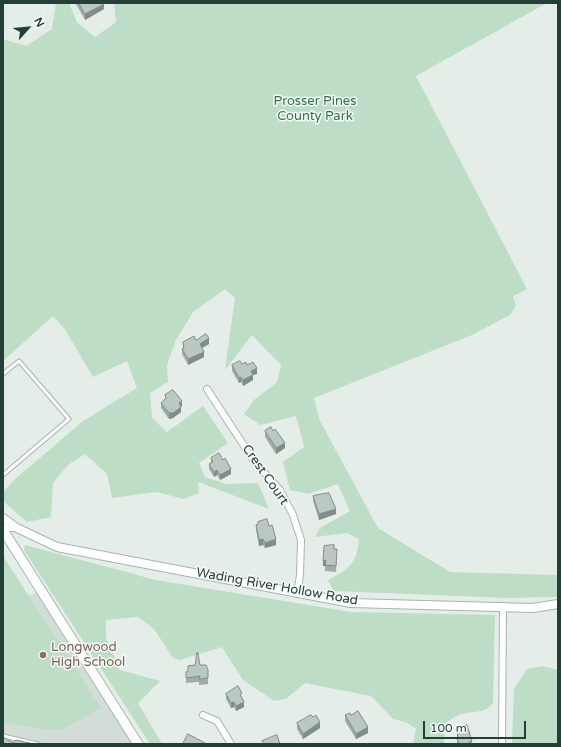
<!DOCTYPE html>
<style>
body{margin:0}
#map{position:relative;width:561px;height:747px;overflow:hidden;background:#e5ede9;font-family:"Varela Round",sans-serif}
canvas{display:block}
.frame{position:absolute;inset:0;border:4px solid #243f37;pointer-events:none}
.north{position:absolute;left:8px;top:8px;width:40px;height:40px;-webkit-text-stroke:3px #f5faf7;paint-order:stroke;rotate:63deg;font-size:11px;font-weight:700;line-height:16px;text-align:center;color:#243f37}
.north::after{content:'';display:block;margin:auto;width:14px;height:18px;background:#243f37;clip-path:polygon(50% 0,100% 100%,50% 72%,0 100%)}
.scale{position:absolute;left:423px;top:721px;width:103px;height:18px;box-sizing:border-box;border:2px solid #243f37;border-top:0;padding-left:5px;font-size:12px;line-height:14px;white-space:nowrap;color:#243f37;-webkit-text-stroke:3px #f5faf7;paint-order:stroke}
</style>
<div id="map">
<canvas width="561" height="747"></canvas>
<div class="frame"></div>
<div class="north">N</div>
<div class="scale">100 m</div>
</div>
<script>
const ctx = document.querySelector('canvas').getContext('2d');
ctx.lineJoin = 'round';
function fillPath(path, color) { ctx.fillStyle = color; ctx.fill(path, 'evenodd'); }
function stroke(path, color, width, dash) { ctx.strokeStyle = color; ctx.lineWidth = width; ctx.lineCap = dash ? 'butt' : 'round'; ctx.setLineDash(dash || []); ctx.stroke(path); }
function write(font, color, halo, rows, align = 'center') {
  ctx.font = font + ' "Varela Round",sans-serif'; ctx.lineWidth = 3; ctx.setLineDash([]); ctx.textBaseline = 'middle'; ctx.strokeStyle = halo; ctx.fillStyle = color; for (const [text, x, y, turn = 0] of rows) {
    ctx.save(); ctx.translate(x, y); ctx.rotate((+turn || 0) * Math.PI / 180); ctx.textAlign = isNaN(turn) ? turn : align; if (halo) ctx.strokeText(text, 0, 0); ctx.fillText(text, 0, 0); ctx.restore();
  }
}
fillPath(new Path2D(`
 M41,590L137,744H3V611Z`), '#d3ddd8');
fillPath(new Path2D(`
 M56,3H69L77,22L95,37L116,22L114,3H547L416,76L527,289L513,296L516,306L510,315L472,335L314,398L320,421L378,528L450,572L558,575V597L506,598L334,591L328,580C349,569 357,564 359,539L347,533L315,537L320,528L350,511L338,484L308,494L290,490L283,462L304,447L296,416L260,425L244,414L254,400L277,382L281,365L252,335L225,370L235,298L225,289L193,312L176,340L167,365L168,382L150,393L152,418L167,432L203,406L228,443L199,463L205,477L227,484L258,483L269,509L198,482L199,493L184,499L156,492L112,498L107,474L85,454L68,465L53,483L51,517L27,522L3,501V492L14,480L83,421L137,388L127,361L93,377L64,328L53,316L3,361V39L26,46L52,29Z
 M25,545L156,580L351,612L495,615L493,703C485,714 473,711 461,714C455,716 449,721 444,724V744H413L416,729L406,722L393,719L371,696L305,683L286,699L274,701L243,680L222,647L180,660L173,658L154,629L138,617L106,620V638L120,670L160,681L138,703L162,744H150L24,550Z
 M3,556L101,708L63,729L48,730L3,722Z
 M542,666L558,670V744H512L514,689L527,669Z`), '#beddc6');
const service = new Path2D(`
 M3,374L19,361L69,419L3,475
 M3,736L38,744`);
const minor = new Path2D(`
 M207,389L254,461L280,490L293,515L301,540L300,575L297,594
 M203,715L217,721L231,744
 M502,744L503,606`);
const tertiary = new Path2D(`
 M3,518L15,527
 M3,530L9,527H15L57,547L351,603L533,608L558,604`);
const secondary = new Path2D(`
 M3,530L138,744`);
stroke(service, '#a7b5b0', 5);
stroke(minor, '#a7b5b0', 8);
stroke(tertiary, '#a7b5b0', 10);
stroke(secondary, '#a3b9b0', 11);
stroke(service, '#fff', 3);
stroke(minor, '#fff', 6);
stroke(tertiary, '#fff', 8);
stroke(secondary, '#fff', 9);
fillPath(new Path2D(`
 M76,3H79L104,9L85,20L76,4Z
 M196,340L209,344L202,348L204,357L188,365L182,354V349L183,348V342Z
 M242,364L247,365L257,374L253,375V380L243,386L241,382L239,383L232,371V365Z
 M165,395L182,406L181,407V412L173,418L169,419L161,408V403L165,399Z
 M265,431H273L285,448L276,454L265,437Z
 M211,458L231,474L220,480L217,475L214,477L209,469V464L211,463Z
 M313,496L336,514L319,520L313,501Z
 M258,522L276,545L265,548L263,545L259,546L256,530V525L258,524Z
 M334,549L337,555L336,572L325,571V566H323Z
 M200,665L208,670V684L199,685V682L186,683V672H188V666Z
 M226,694L242,698L244,707L236,711L234,707L231,708L226,699Z
 M345,715H351L368,733L356,739L345,721Z
 M297,723L320,728L303,739L297,729Z
 M457,728L472,741V744H457Z`), '#a0aca7');
fillPath(new Path2D(`
 M104,4V9L85,20V14Z
 M209,338V344L200,349V344Z
 M204,352V357L188,365V359Z
 M257,368V374L253,375V380L243,386V380L251,371Z
 M241,377V382L239,383V378Z
 M182,401V406L181,407V412L173,418L169,419V413L179,403Z
 M285,443V448L276,454V448Z
 M231,469V474L220,480V475Z
 M217,470V475L214,477V472Z
 M336,509V514L319,520V514Z
 M263,539V545L259,546V540Z
 M276,539V545L265,548V543Z
 M326,560V566H323V561Z
 M234,702V707L231,708V703Z
 M244,702V707L236,711V706Z
 M320,722V728L303,739V734Z
 M368,727V733L356,739V734Z`), '#828c88');
const building = new Path2D(`
 M79,3H103L104,4L85,14Z
 M206,334L209,338L200,344L204,352L188,359L182,349L184,348L183,342L194,336L196,340Z
 M240,361L242,364L246,362L247,365L253,362L257,368L251,371L253,375L243,380L241,377L239,378L232,365Z
 M173,390L182,401L179,403L181,407L173,413H169L161,403L166,398L165,395Z
 M271,427L273,431L275,429L285,443L276,448L265,431Z
 M219,453L223,460L225,458L231,469L220,475L217,470L214,472L209,464L213,462L211,458Z
 M329,493L336,509L319,514L313,496Z
 M267,519L269,526L272,525L276,539L265,543L263,539L259,540L256,525L258,524V522Z
 M334,545V549H337L336,566L325,565L326,560L323,561L324,546Z
 M197,653H198L200,665H206L208,670V678L199,679L200,676L186,678V672L188,671V666L195,665Z
 M238,686L242,693L240,694L244,702L236,706L234,702L231,703L226,694Z
 M358,711L368,727L356,734L345,715L350,713L351,715Z
 M311,715L313,717L316,715L320,722L303,734L297,723Z
 M467,725L472,741L469,742L470,744H461L460,743H458L457,728Z
 M188,734L205,743V744H183Z
 M277,735L280,744H264L262,741Z
 M3,737L13,743L16,740L34,744H3Z`);
fillPath(building, '#bac8c2');
stroke(building, '#828c88', 1);
for (const [x, y, r, color] of [
 [43,655,4,"#8d6e63"]
]) { const dot = new Path2D(); dot.arc(x, y, r, 0, 2 * Math.PI); ctx.fillStyle = color; ctx.fill(dot); stroke(dot, '#f5faf7', 1.5); }
write('13px', '#307448', '#f5faf7', [
 ["Prosser Pines",315,102],
 ["County Park",315,117]
]);
write('13px', '#243f37', '#f5faf7', [
 ["Crest Court",265,475,55],
 ["Wading River Hollow Road",277,587,10]
]);
write('13px', '#785e54', '#f5faf7', [
 ["Longwood",51,648],
 ["High School",51,663]
], 'left');
</script>
